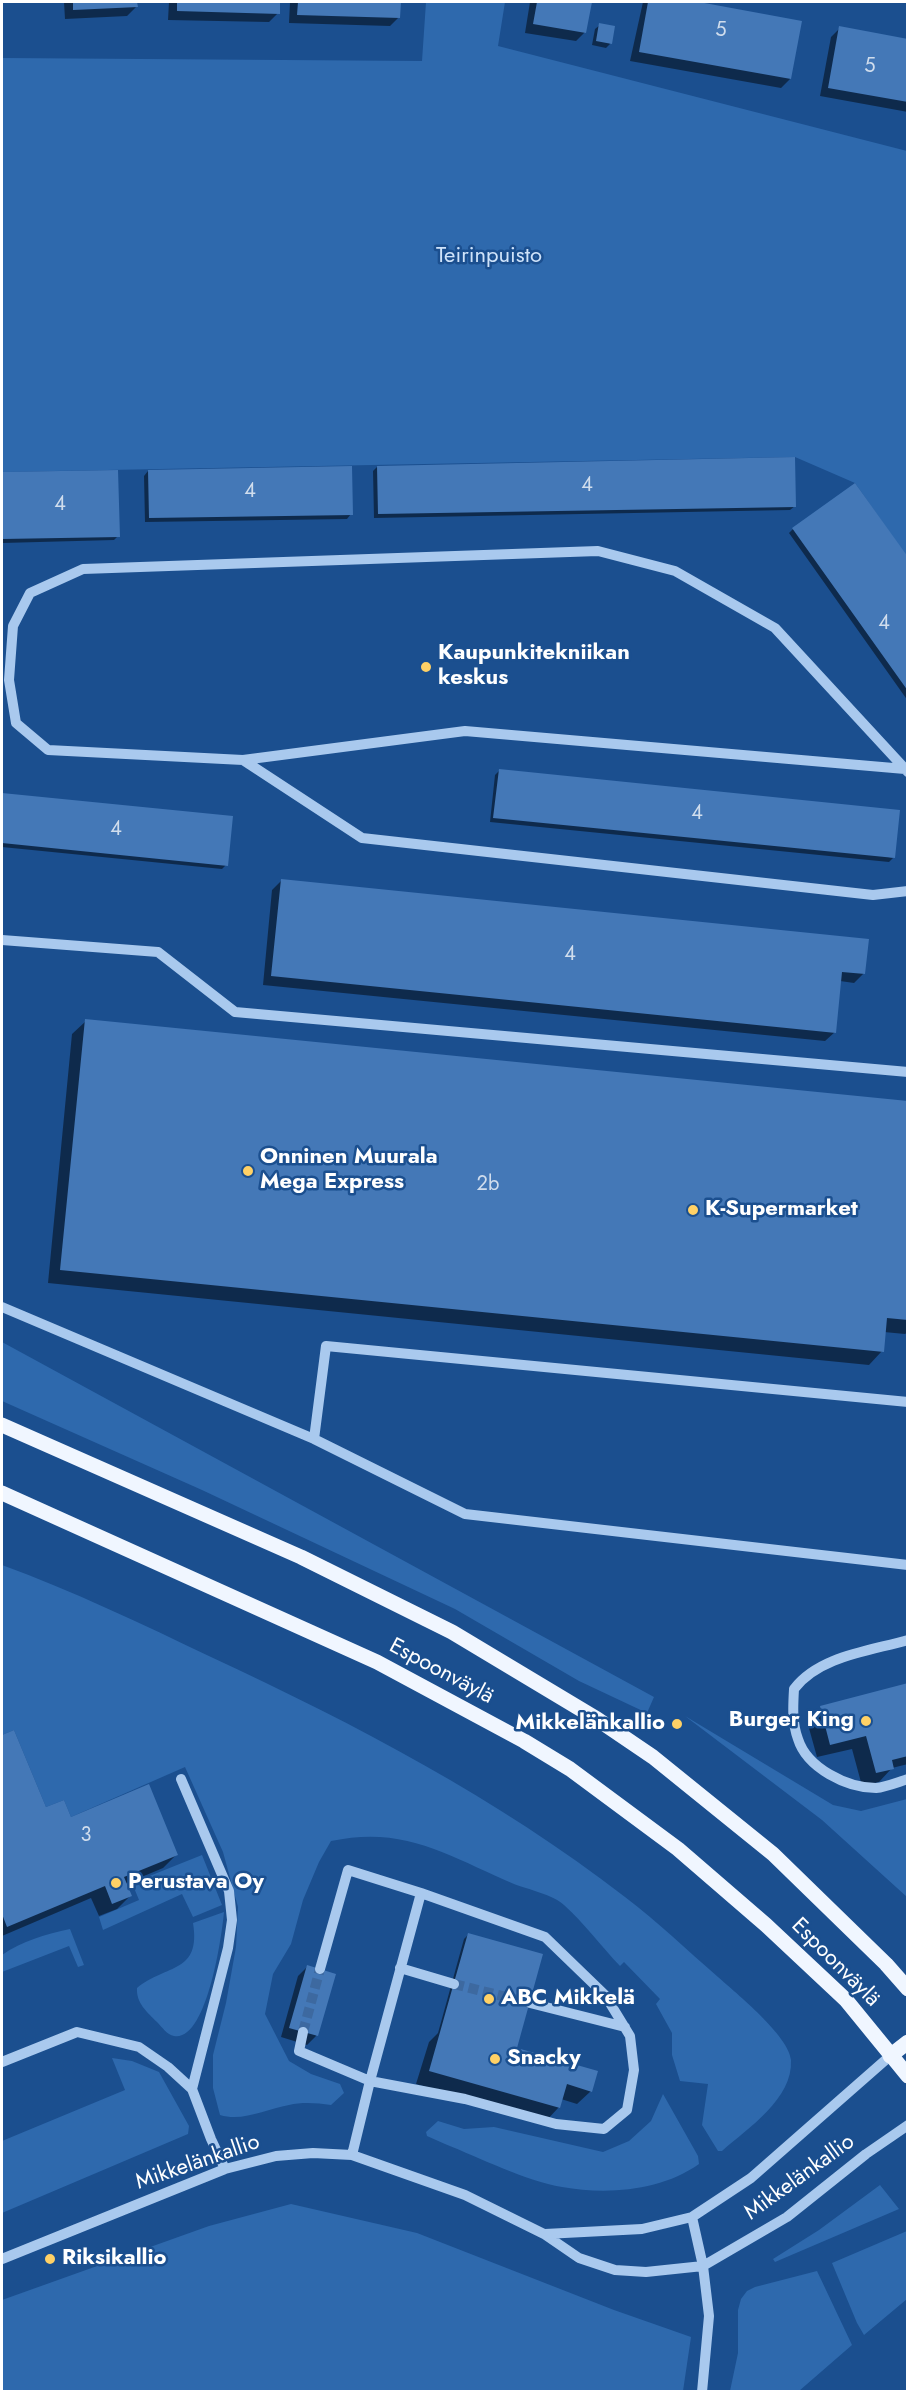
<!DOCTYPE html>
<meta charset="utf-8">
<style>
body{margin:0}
#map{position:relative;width:909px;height:2393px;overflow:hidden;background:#1b4f8f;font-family:Jost,sans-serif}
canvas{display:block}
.frame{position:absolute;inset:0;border:3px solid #fff;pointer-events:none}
</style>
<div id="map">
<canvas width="909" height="2393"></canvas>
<div class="frame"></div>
</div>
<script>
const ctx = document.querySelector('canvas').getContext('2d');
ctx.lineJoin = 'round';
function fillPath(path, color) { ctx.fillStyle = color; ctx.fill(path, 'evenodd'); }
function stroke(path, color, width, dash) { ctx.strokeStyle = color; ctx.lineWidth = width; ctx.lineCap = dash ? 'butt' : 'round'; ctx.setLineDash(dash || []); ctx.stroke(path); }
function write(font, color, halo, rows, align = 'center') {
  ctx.font = font + ' Jost,sans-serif'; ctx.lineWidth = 5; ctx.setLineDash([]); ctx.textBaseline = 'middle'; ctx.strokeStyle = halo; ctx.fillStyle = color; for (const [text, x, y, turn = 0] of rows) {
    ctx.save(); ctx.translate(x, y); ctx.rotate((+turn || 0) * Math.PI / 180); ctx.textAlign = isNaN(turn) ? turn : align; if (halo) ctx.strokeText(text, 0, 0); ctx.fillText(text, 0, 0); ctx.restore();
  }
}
fillPath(new Path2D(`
 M426,2H505L498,46L907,151V557L855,483L795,457L2,472V54L3,58L422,61Z
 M2,1342L654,1697L647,1713L579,1681L455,1609L202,1490L2,1401Z
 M2,1565C73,1591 142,1624 211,1657C357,1725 497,1798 625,1897C658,1922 687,1950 718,1977C736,1993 789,2036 791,2060C793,2099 748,2128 722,2151H718L702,2125L708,2084L680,2081L672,2055V2033L656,2004L660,1999L624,1962L620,1966C601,1946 584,1923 564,1905C554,1895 527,1889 514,1884C449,1856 405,1825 331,1841L319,1862L303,1900L291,1944L273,1974L265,2014L289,2061L311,2074L340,2084L344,2093L331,2105C317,2103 302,2102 289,2105C266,2109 243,2122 220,2115L213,2088V2055L226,2003L236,1947L238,1907L223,1852L185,1767L71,1817L64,1800L46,1807L14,1730L2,1735Z
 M685,1716L833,1805L861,1811L907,1799V1897L822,1820Z
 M202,1855L222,1905L193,1917L182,1894L103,1930L99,1917L139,1900L132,1883Z
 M224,1912C222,1935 207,2042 174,2036C167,2035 162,2027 157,2022C147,2012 136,2003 137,1988C167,1964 201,1973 193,1923Z
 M70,1929L84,1965L78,1967L69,1946L2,1972V1955C22,1941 46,1934 70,1929Z
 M112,2058L132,2061L159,2072L189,2126L188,2134L2,2213V2141L125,2090Z
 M663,2094L698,2156L699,2164C661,2191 607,2195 562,2187C526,2181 480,2158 445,2144L427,2136L426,2132L438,2121L464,2129L494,2127L603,2152L629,2141L651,2121Z
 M880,2185L899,2209L775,2262L773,2259L819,2230Z
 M291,2204L417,2233L614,2310L691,2337L683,2391H2V2300L209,2226Z
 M907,2231V2299L864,2335L857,2323L832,2263Z
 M817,2271L852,2345L799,2391H730L738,2353V2310L741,2299L747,2291L755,2287Z`), '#2e69ad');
fillPath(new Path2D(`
 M64,2H136V7L127,16L65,19Z
 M169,2H279L278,13L269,22L168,20Z
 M290,2H399V17L390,26L289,23Z
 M530,2H590L585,32L576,41L525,33Z
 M643,2H690L800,22L790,79L781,88L630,61Z
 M600,25L610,44L606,48L592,45L595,29Z
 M840,28L908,40V112L820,96L831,37Z
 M377,467L795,506L790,510L374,518L373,471Z
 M148,471L351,514L347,519L145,522L144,476Z
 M117,472L118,536L114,540L2,543V474Z
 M793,529L908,559V701L789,533Z
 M499,771L893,858L889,862L490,822L495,775Z
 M2,795L231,818L226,865L222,869L2,847Z
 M281,881L864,973L854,983L840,981L835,1032L825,1041L263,985L272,890Z
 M86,1021L908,1103V1332L905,1334L884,1332L882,1351L869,1365L48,1283L72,1034Z
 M908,1685V1764L892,1768L879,1782L862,1786L852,1749L817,1757L807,1721L821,1708Z
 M13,1731L45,1809L177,1854L163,1868L125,1884L131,1895L117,1909L99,1916L91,1898L2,1936V1736Z
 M468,1935L515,2049L591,2091L577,2104L561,2099L559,2107L546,2121L416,2084L429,2042L438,2033L464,1939Z
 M307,1967L316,2036L307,2045L281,2037L298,1976Z`), '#0007');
fillPath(new Path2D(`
 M73,2H137L138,7L73,10Z
 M177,2H280V14L177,11Z
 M298,2H401L400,18L297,15Z
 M537,2H592L586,33L533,24Z
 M648,2H699L802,21L791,79L639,52Z
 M599,23L615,26L612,44L596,41Z
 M839,26L908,39V102L828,88Z
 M795,457L796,507L378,514L377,466Z
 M352,466L353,515L149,518L148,470Z
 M118,470L120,537L2,539V472Z
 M855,483L908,557V691L792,528Z
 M499,769L900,810L895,858L493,818Z
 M2,793L233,816L228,866L2,843Z
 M281,879L869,939L865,974L842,972L836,1033L271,976Z
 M85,1019L908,1101V1320L887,1318L884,1352L60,1270Z
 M908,1683V1756L892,1760L894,1769L876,1773L866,1736L830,1745L820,1706Z
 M14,1730L46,1807L64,1800L71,1817L149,1784L178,1855L124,1877L132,1896L112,1904L105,1886L7,1927L2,1914V1735Z
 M468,1933L543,1954L517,2048L598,2071L592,2092L567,2084L560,2108L429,2071Z
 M307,1965L336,1974L318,2036L289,2028Z`), '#4478b7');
stroke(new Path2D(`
 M454,1984L530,2003
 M303,2032L320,1969`), '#3d69a0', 10, [10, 5]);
stroke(new Path2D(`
 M243,760L465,731L905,769
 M908,772L775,628L675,571L598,551L83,569L30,593L13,626L9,680L16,723L48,750L243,760L362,838L873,895L908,891
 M2,940L158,952L235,1012L908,1072
 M2,1307L314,1439L326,1346L908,1402
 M314,1439L465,1514L908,1565
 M908,1640C870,1651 819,1656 794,1689C793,1706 792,1723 798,1739C807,1768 847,1788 876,1788C886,1787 898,1782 908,1779
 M181,1779L229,1891L232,1920L228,1948L192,2089
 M400,1968L454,1984
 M320,1969L348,1870L421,1893
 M530,2003L625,2027
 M303,2032L299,2051L370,2081L465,2099L556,2124L604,2129L627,2110L634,2070L630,2036L605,1995L545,1937L421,1893L370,2081L352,2155
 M2,2062L77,2032L139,2047L168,2067L192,2089L211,2139L225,2169
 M692,2217L703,2266L709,2316L702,2392
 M545,2234L642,2229L692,2217L751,2178L890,2056
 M2,2259L225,2169L276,2156L313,2153L352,2155L465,2195L544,2234L579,2258L615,2270L646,2272L703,2266L787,2217L866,2154L908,2125`), '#a9c9ee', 10);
stroke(new Path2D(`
 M2,1425L301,1557L452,1632L597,1719L653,1757L773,1854L886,1964L908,1989
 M2,1493L377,1662L524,1741L570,1769L678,1849L766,1925L846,2000L908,2076
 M890,2056L908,2042`), '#f0f6ff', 15);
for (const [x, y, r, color] of [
 [426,667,6,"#ffd166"],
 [248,1171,6,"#ffd166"],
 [693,1210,6,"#ffd166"],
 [866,1721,6,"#ffd166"],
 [677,1724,6,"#ffd166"],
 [116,1883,6,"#ffd166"],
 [489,1999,6,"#ffd166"],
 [495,2059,6,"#ffd166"],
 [50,2259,6,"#ffd166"]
]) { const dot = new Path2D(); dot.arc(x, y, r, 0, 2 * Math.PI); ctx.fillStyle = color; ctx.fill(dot); stroke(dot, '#1b4f8f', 2); }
write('20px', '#d0dded', null, [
 ["5",721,31],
 ["5",870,67],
 ["4",587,486],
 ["4",250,492],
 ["4",60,505],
 ["4",884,624],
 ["4",697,814],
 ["4",116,830],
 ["4",570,955],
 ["2b",488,1185],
 ["3",86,1836]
]);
write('22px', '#cfe3fa', '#1b4f8f', [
 ["Teirinpuisto",489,257]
]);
write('bold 22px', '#fff', '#1b4f8f', [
 ["Kaupunkitekniikan",438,654],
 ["keskus",438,679],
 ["Onninen Muurala",260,1158],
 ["Mega Express",260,1183],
 ["K-Supermarket",705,1210],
 ["Burger King",854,1721,"right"],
 ["Mikkelänkallio",665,1724,"right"],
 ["Perustava Oy",128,1883],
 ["ABC Mikkelä",501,1999],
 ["Snacky",507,2059],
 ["Riksikallio",62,2259]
], 'left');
write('22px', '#fff', '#1b4f8f', [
 ["Espoonväylä",441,1672,28],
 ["Espoonväylä",835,1963,45],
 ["Mikkelänkallio",198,2163,-19],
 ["Mikkelänkallio",800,2178,-36]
]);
</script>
